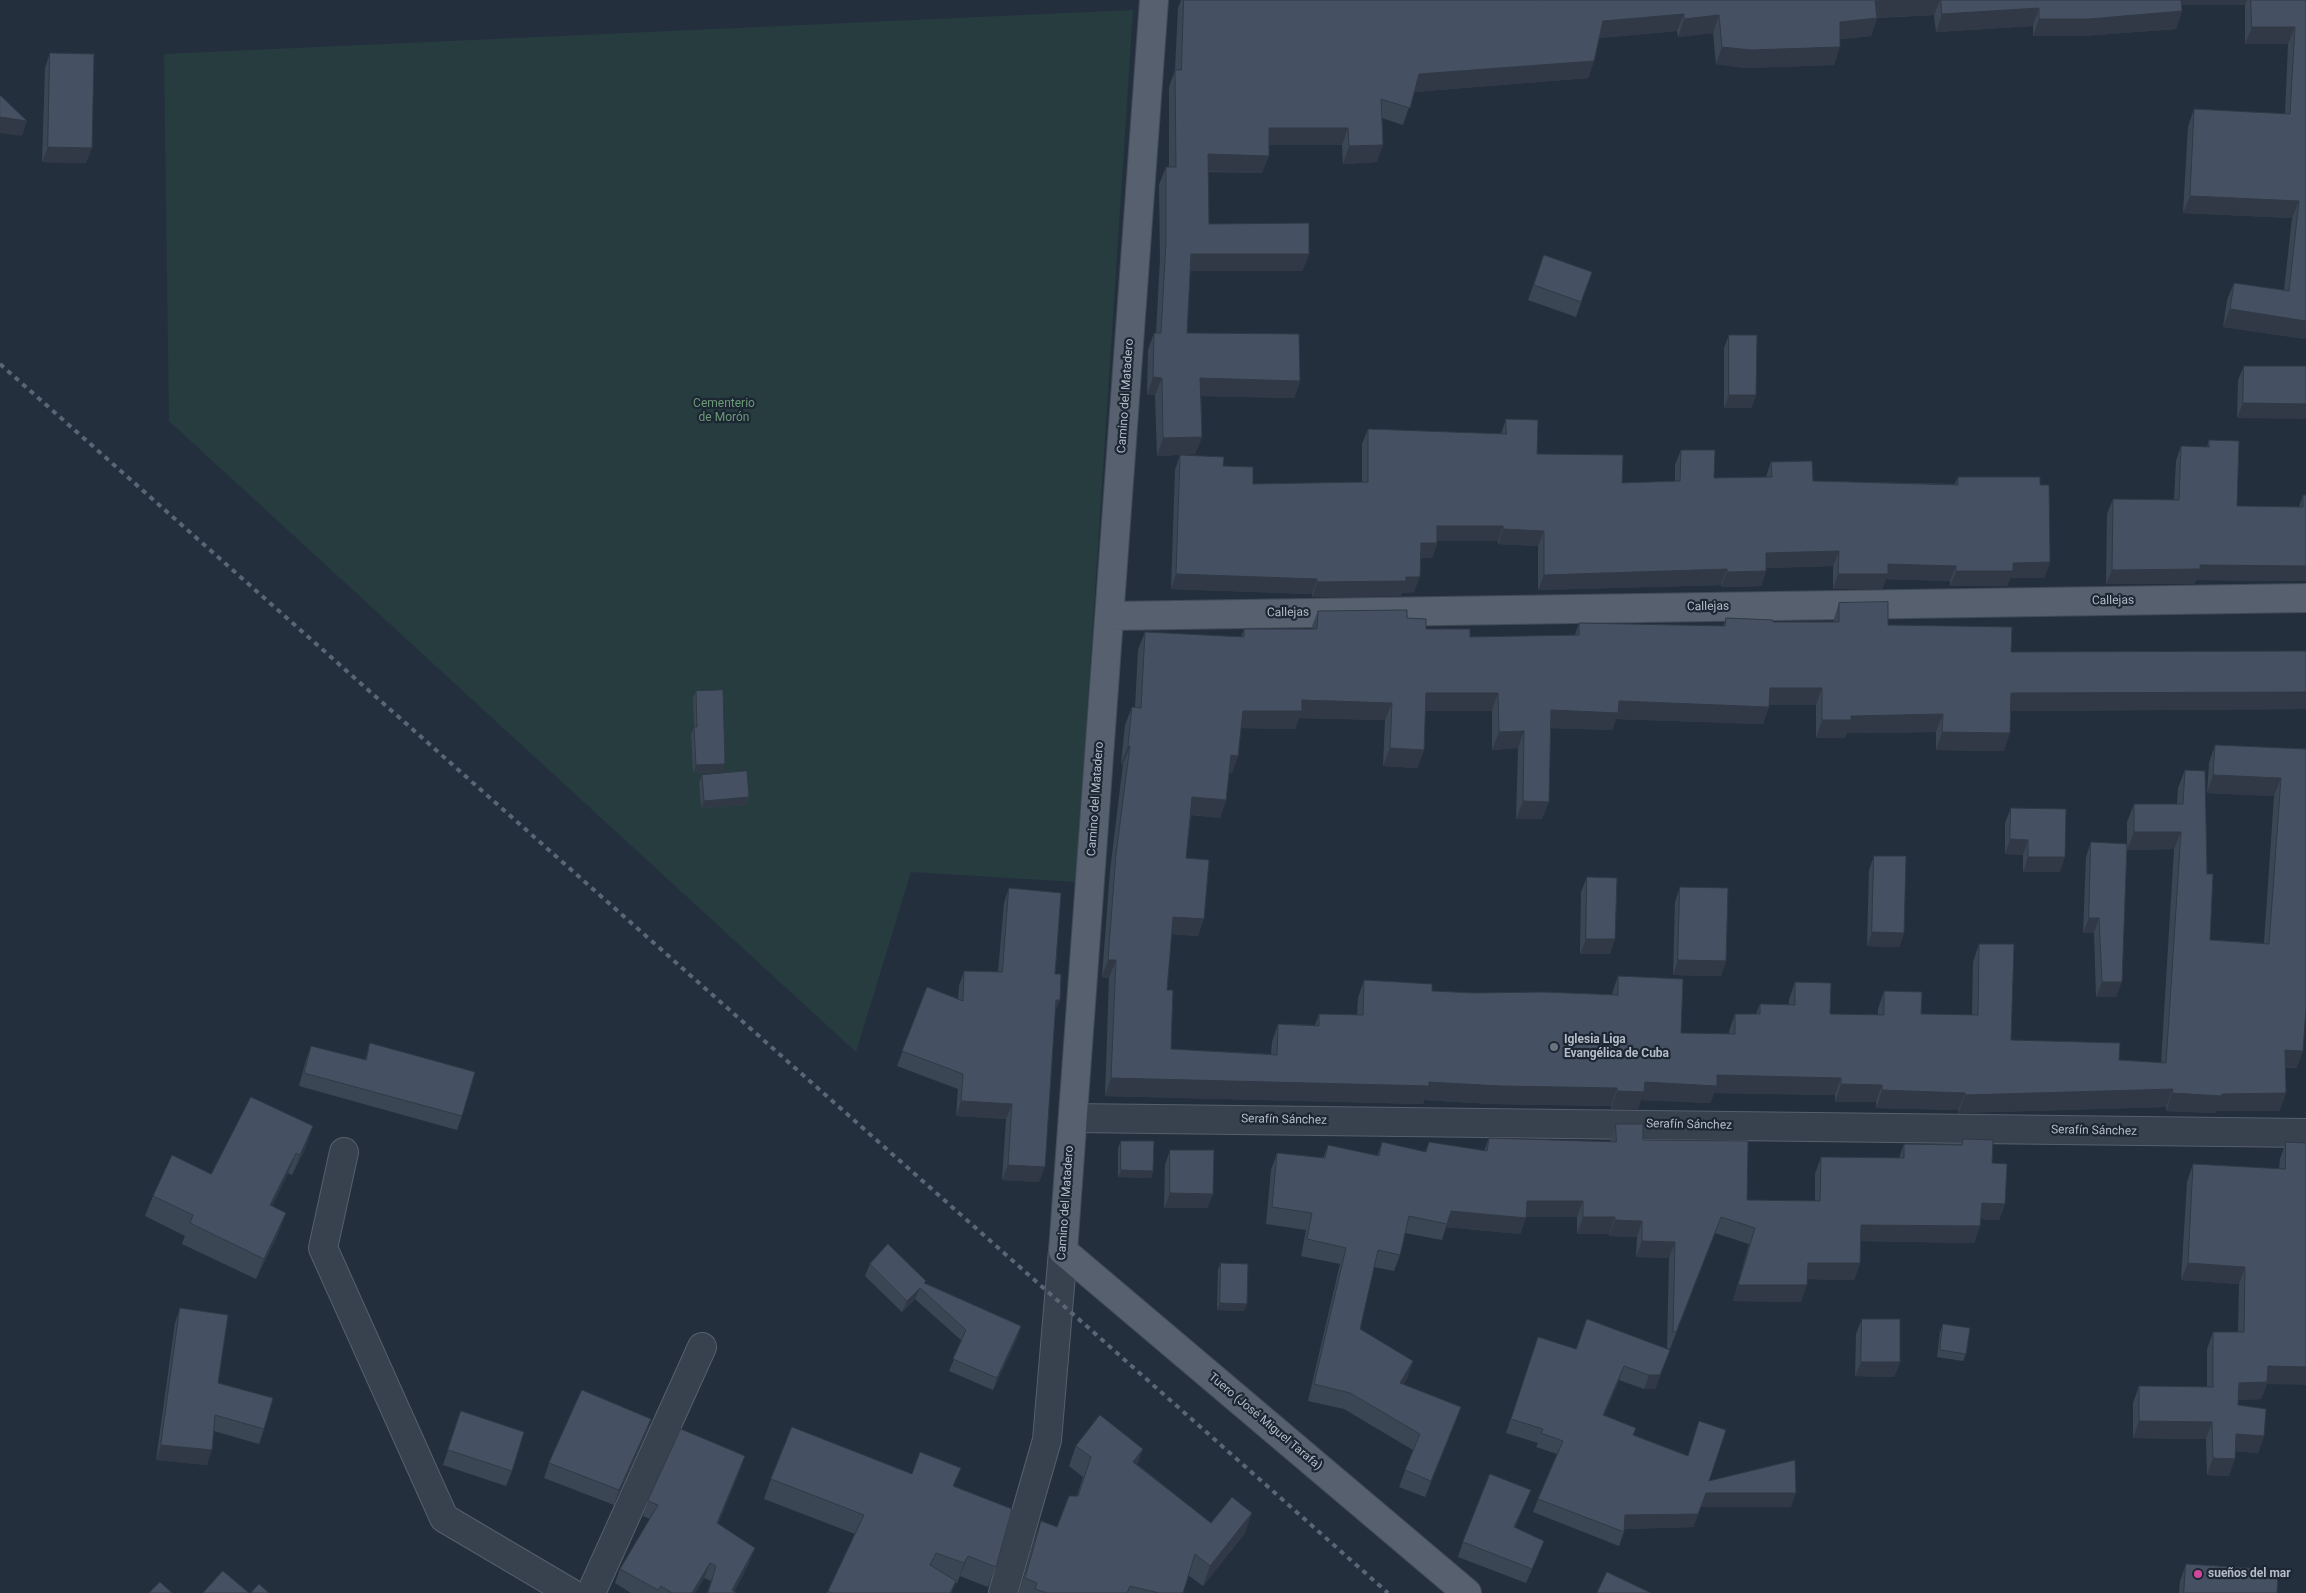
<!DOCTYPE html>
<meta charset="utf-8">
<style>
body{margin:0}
canvas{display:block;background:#242f3e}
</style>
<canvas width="2306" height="1593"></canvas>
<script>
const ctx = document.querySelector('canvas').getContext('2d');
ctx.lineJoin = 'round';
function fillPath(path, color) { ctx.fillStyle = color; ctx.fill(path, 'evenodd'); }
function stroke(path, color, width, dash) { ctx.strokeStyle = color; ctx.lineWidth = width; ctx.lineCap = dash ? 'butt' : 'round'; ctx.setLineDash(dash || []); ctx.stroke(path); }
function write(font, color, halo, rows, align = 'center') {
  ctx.font = font + ' Roboto,sans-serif'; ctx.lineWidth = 4.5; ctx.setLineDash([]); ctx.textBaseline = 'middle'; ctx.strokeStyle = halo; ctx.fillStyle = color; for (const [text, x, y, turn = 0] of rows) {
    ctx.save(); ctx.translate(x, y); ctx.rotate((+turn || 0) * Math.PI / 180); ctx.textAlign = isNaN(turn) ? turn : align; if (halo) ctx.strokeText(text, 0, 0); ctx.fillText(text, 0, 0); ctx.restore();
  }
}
fillPath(new Path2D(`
 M1133,10L1076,882L911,872L856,1052L169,421L164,54Z`), '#263c3f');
const minor = new Path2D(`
 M1073,1118L2306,1133
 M344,1152L323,1248L444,1518L571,1593
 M591,1593L702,1347
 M1003,1593L1047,1440L1063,1251`);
const major = new Path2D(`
 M1154,0L1063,1251L1467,1593
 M1110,616L2306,598`);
stroke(minor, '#565f6c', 30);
stroke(major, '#414a57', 30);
stroke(minor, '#38414e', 28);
stroke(major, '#56606e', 28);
stroke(new Path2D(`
 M0,364L1388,1593`), '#5a6575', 4, [5, 5]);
fillPath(new Path2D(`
 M1181,0H2306V339L2223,327L2227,300L2234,283L2284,290L2292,218L2183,213L2188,127L2194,109L2285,114L2288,44H2245V5H2181L2182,11L2176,29L2083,36H2033V26L1936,32L1934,15L1877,18L1871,36L1840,39L1834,65L1745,68L1716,64L1713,33L1678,37L1677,31L1599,38L1594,61L1588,78L1414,92L1403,125L1382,118L1377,162L1343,164L1342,145H1269L1262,173L1208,172L1209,224L1309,254L1302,271H1190L1187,333L1300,381L1294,398L1201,396L1202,437L1195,454L1157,456L1155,395H1147L1148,350L1154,333H1156L1160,259L1159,185L1166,167H1169V87L1175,70L1178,8Z
 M50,53L86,163L42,162L45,68Z
 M1544,255L1592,272L1576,317L1528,300Z
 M1729,335L1756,395L1751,408H1724V348Z
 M2244,366H2306L2237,418L2238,380Z
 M1506,419L1537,454L1622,483L1675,481V465L1681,450L1714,478L1766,477L1771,462L1813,481L1955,484L1958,477L2040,485L2050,562L2044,578H2010L2007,586H1950V581L1886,579L1882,589H1833V566L1766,568V571L1761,586L1721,587V585L1538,590V546L1498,544V541H1437V543L1432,558H1420L1414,592L1402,593L1401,596L1312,597V594L1171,589L1175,470L1180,455L1223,466L1253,484L1362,482V444L1368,429L1501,434Z
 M2209,440L2237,506L2299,507L2303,495H2306V581L2196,580L2194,584H2106L2107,514L2113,499L2174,500L2176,461L2181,446L2207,447Z
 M1839,603L1888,625L2011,652L2306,651V709L2010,711L2004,751L1936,750V732L1847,733L1845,738H1816V705H1769L1763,724L1616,719L1612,730L1550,728L1542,819H1516L1518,748L1492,750V711H1425L1424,750L1417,768L1383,766L1385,720L1299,718L1295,729L1241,728L1238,756L1232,773H1229L1226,800L1220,818L1191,815L1186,858L1198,936L1171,934L1167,990L1171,1049L1271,1054L1272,1042L1278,1024L1315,1025L1319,1014L1357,1015L1358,998L1364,980L1432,991L1475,993L1612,994L1618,976L1681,1033L1729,1034V1031L1735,1014H1756L1760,1004H1789V1000L1795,982L1830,1014L1878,1015V1009L1884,991L1921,1014L1972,1015L1973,962L1979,944L2011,1040L2119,1060L2161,1063L2174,849L2127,850L2116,997H2096L2094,933H2083L2086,857L2091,842L2127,844V822L2134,804H2177L2178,788L2185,770L2207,874L2210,940L2264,943L2274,796L2207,793L2209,763L2215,745L2306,749L2297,1068H2285L2286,1093L2279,1111H2216L2215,1113L2166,1111V1107L1958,1113V1110L1876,1108V1102H1835V1095L1714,1093L1710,1103L1641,1100L1638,1109H1611V1106L1493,1104L1424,1100L1423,1104L1105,1096L1109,978L1102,977L1110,871L1123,764H1121L1125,725L1132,707L1135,708L1138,650L1145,632L1241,637L1244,629H1311L1318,611L1407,618L1426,629L1470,637L1575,635L1579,623L1723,626L1726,618L1773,622H1833Z
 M696,691L722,772L693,773L691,734L694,727L693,698Z
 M702,775L749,797L746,805L701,808L699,783Z
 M2011,808L2060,872H2023V855L2005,854V823Z
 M1874,856L1904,933L1899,947L1867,946L1869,870Z
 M1587,877L1610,954H1580L1581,892Z
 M1680,887L1726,961L1721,976L1673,975L1675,902Z
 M1009,888L1055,974V1014L1039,1182L1002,1180L1006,1119L956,1116L958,1089L897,1066L927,987L958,999L959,986L964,971L998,972L1004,903Z
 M370,1043L462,1116L457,1130L299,1086L306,1060L311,1046L365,1060Z
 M1616,1124L1747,1200L1815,1201V1174L1821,1157L1899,1158L1904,1144H1961L1963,1139L1992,1163L2005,1204L1999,1220L1981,1219L1980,1226L1974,1243L1861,1241L1860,1263L1854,1280L1807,1279L1801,1302L1733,1301L1749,1244L1715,1233L1670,1349L1667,1348L1669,1258L1636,1257L1637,1237L1609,1236V1234H1577V1217H1526L1520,1234L1446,1227L1442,1240L1405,1233L1400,1255L1394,1271L1374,1267L1360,1329L1413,1361L1407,1378L1403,1385L1455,1423L1425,1497L1399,1487L1413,1450L1344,1409L1308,1401L1340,1264L1301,1256L1306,1230L1266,1224L1271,1170L1277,1153L1323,1158L1328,1145L1377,1156L1382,1142L1425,1152L1429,1142L1484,1151L1489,1138L1610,1142Z
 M1121,1141L1153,1171L1151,1178L1118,1177V1148Z
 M2286,1142L2306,1143L2267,1384L2261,1399L2238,1400V1405L2264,1436L2258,1453L2235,1451L2229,1476L2207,1475L2206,1439L2133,1438V1403L2139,1386L2207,1387V1349L2213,1332H2238L2239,1284L2181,1280L2187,1182L2193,1164L2279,1169L2280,1159Z
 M306,1147L292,1175L288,1173L272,1206L278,1234L256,1279L182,1244L185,1236L145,1216L153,1196Z
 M1170,1150L1213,1194L1207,1208H1164L1165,1165Z
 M1221,1263L1244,1311L1217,1310L1218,1270Z
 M870,1264L925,1283L1021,1326L1017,1338L993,1390L949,1371L962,1341L915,1299L902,1312L865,1276Z
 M180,1308L218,1383L264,1429L259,1444L214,1431L207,1465L156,1460L175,1323Z
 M1862,1319L1900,1362L1894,1377L1855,1376L1856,1334Z
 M1943,1324L1966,1354L1963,1361L1937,1357L1940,1332Z
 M1538,1337L1576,1349L1670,1350L1655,1389H1644L1619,1380L1604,1415L1633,1435L1688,1456L1699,1421L1709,1481L1791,1507H1701L1693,1527L1624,1529V1532L1619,1546L1533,1512L1538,1499L1557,1454L1536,1447L1538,1443L1506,1433Z
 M461,1411L512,1471L506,1486L443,1465Z
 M651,1419L646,1434L614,1505L544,1478L549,1463Z
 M1076,1446L1138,1465L1211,1523L1245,1533L1203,1586L1188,1575L1183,1593H1019L1034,1541L1041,1521L1057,1527L1077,1496L1083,1477L1069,1466Z
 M740,1470L718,1524L749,1563L734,1592L736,1593H707L711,1581L704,1578L695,1593H631L615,1583L620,1569L650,1519L643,1516L648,1501Z
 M912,1474L954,1486L996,1567L988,1587L960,1576L957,1583H955L951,1593H827L855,1534L764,1499L771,1479Z
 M1525,1504L1515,1527L1538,1556L1526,1583L1458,1557L1463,1542Z
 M2186,1564L2277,1593H2179L2180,1581Z`), '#3b4654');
fillPath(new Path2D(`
 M1893,0H1940L1934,15L1869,18L1875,1Z
 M2175,0H2247L2245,5H2174Z
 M2039,8L2033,26L1936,32L1942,14Z
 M2182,11L2176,29L2083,36H2033L2039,19Z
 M1684,14L1677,31L1597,38L1603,21Z
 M1719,15L1713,33L1678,37L1684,19Z
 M1877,18L1871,36L1833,40L1840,22Z
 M2252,27H2295L2288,44H2245Z
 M1722,47H1840L1834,65L1745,68L1716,64Z
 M1594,61L1588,78L1413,92L1419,74Z
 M0,117L27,121L22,136L0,133Z
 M1269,128H1348L1342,145H1263Z
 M1383,145L1377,162L1343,164L1349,146Z
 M48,147L92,148L86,163L42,162Z
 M1208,154L1269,156L1262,173L1201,171Z
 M2190,196L2299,201L2292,218L2183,213Z
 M1191,254H1309L1302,271H1185Z
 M2230,309L2306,321V339L2223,327Z
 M1153,377L1162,378L1155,395H1147Z
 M1200,378L1300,381L1294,398L1194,396Z
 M1729,395H1756L1751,408H1724Z
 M2243,403L2306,404V419L2237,418Z
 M1202,437L1195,454L1157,456L1163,438Z
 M1437,526H1503L1498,541H1432Z
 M1503,529L1544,531L1538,546L1498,544Z
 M1421,543H1437L1432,558H1415Z
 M1839,551L1833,566L1760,568L1766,553Z
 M2050,562L2044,578H2010L2007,586H1950L1956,571L2013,563Z
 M1888,564L1956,566L1950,581L1886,579L1882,589H1833L1838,574Z
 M2200,565L2306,566V581L2196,580L2194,584H2106L2112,570Z
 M1727,569L1721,585L1538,590L1544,575Z
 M1766,571L1761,586L1721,587L1727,572Z
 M1176,574L1317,579L1312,594L1171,589Z
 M1406,577H1420L1414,592L1402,593L1401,596L1312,597L1317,582Z
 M1770,688H1822L1816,705H1763Z
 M2306,692V709L2004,711L2011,693Z
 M1426,693H1498L1492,711H1419Z
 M1302,700L1392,703L1385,720L1299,718L1295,729L1236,728L1243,711Z
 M1619,701L1769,707L1763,724L1616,719L1612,730L1544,728L1551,710Z
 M1943,714L1936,732L1847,733L1845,738H1816L1822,720L1851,716Z
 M1524,731L1518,748L1492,750L1499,732Z
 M1942,732L2010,733L2004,751L1936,750Z
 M1128,746H1130L1123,764H1121Z
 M1390,748L1424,750L1417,768L1383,766Z
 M1231,755L1238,756L1232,773H1225Z
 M725,764L722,772L693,773L696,765Z
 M2213,775L2281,778L2274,796L2207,793Z
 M749,797L746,805L701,808L704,801Z
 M1192,797L1226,800L1220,818L1186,814Z
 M1523,801L1549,802L1542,819H1516Z
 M2134,832H2181L2174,849L2127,850Z
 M2010,839L2028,840L2023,855L2005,854Z
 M2028,857H2065L2060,872H2023Z
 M1173,917L1204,919L1198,936L1166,934Z
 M2089,918H2099L2094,933H2083Z
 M1872,932L1904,933L1899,947L1867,946Z
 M1586,939H1615L1610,954H1580Z
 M1108,960H1116L1109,978L1102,977Z
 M1678,960L1726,961L1721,976L1673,975Z
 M2102,982H2122L2116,997H2096Z
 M1056,1000H1060L1054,1015Z
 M2285,1050L2303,1051L2297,1068L2279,1067Z
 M1717,1075L1841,1078L1835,1095L1714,1093L1710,1103L1641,1100L1638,1109H1611L1617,1091L1645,1082Z
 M1111,1078L1429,1082L1617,1088L1611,1106L1493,1104L1424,1100L1423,1104L1105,1096Z
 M1841,1084L1882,1085L1876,1102H1835Z
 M2173,1089L2166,1107L1958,1113L1965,1095Z
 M1882,1090L1965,1093L1958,1110L1876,1108Z
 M2172,1093L2222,1094L2286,1093L2279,1111H2216L2215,1113L2166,1111Z
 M961,1101L1012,1104L1006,1119L956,1116Z
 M313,1126L306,1147L292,1175L300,1155Z
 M296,1153L288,1173L262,1226L270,1205Z
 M1008,1165L1045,1167L1039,1182L1002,1180Z
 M1121,1170L1153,1171L1151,1178L1118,1177Z
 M1170,1193L1213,1194L1207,1208H1164Z
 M1527,1201H1583L1577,1217H1521Z
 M1982,1203L2005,1204L1999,1220L1976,1219Z
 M1451,1211L1526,1218L1520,1234L1446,1227Z
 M286,1213L278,1234L256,1279L264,1259Z
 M1583,1217H1615L1609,1234H1577Z
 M1615,1220L1642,1221L1637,1237L1609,1236Z
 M1861,1225L1980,1226L1974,1243L1855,1241Z
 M1642,1241L1675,1242L1669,1258L1636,1257Z
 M1808,1263H1860L1854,1280L1802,1279Z
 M2188,1263L2245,1267L2239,1284L2181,1280Z
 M1738,1285H1807L1801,1302L1733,1301Z
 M920,1288L915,1299L902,1312L907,1301Z
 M1220,1303L1247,1304L1244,1311L1217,1310Z
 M1021,1326L1017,1338L993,1390L997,1378Z
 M1670,1350L1655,1389H1644L1649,1375Z
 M1413,1361L1407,1378L1394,1400L1400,1383Z
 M1861,1362H1900L1894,1377L1855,1376Z
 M1624,1366L1619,1380L1598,1429L1603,1415Z
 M2268,1366L2306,1367V1385L2267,1384L2261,1399L2233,1400L2239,1383Z
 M1461,1407L1455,1423L1425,1497L1431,1481Z
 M651,1419L646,1434L614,1505L619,1490Z
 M2139,1421L2212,1422L2206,1439L2133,1438Z
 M2236,1434L2264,1436L2258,1453L2230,1451Z
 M161,1445L212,1450L207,1465L156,1460Z
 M1143,1449L1136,1469L1133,1462Z
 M745,1456L740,1470L712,1538L717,1523Z
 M2213,1458L2235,1459L2229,1476L2207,1475Z
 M1531,1490L1525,1504L1509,1542L1514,1527Z
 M1706,1493H1796L1791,1507H1701Z
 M1252,1513L1245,1533L1203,1586L1210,1566Z
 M1698,1514L1693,1527L1620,1529L1625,1515Z
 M755,1548L749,1563L733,1593L732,1590Z
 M968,1556L960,1576L957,1583L964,1563Z
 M710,1563L704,1578L695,1593H692Z`), '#303945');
const building = new Path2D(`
 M1184,0H1893L1875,1L1877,18L1840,22V47L1751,50L1722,47L1719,15L1684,19V14L1603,21L1594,61L1419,74L1410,108L1381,99L1383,145L1349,146L1348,128H1269V156L1208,154L1209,224L1309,223V254H1191L1187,333L1299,334L1300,381L1200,378L1202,437L1163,438L1162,378L1153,377L1154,333H1161L1166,242V167H1176L1175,70H1181Z
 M1941,0H2181L2182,11L2089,19H2039V8L1942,14Z
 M2251,0H2306V321L2230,309L2234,283L2289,291L2299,201L2190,196L2194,109L2290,114L2295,27H2252Z
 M50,53L94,54L92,148L48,147Z
 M0,95L27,121L0,117Z
 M1544,255L1592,272L1581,302L1534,285Z
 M1729,335H1757L1756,395H1729Z
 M2244,366H2306V404L2243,403Z
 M1506,419L1538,420L1537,454L1623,455L1622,483L1680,481L1681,450H1715L1714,478L1772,477L1771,462L1812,461L1813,481L1958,485V477H2040V485H2049L2050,562L2013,563V571H1956V566L1888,564V574H1838L1839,551L1766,553V571L1727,572V569L1544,575V531L1503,529V526H1437V543H1421L1420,577H1406V581L1317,582V579L1176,574L1180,455L1224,457L1223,466L1253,467V484L1368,482V429L1506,434Z
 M2209,440L2239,441L2237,506L2303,507V495H2306V566L2200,565V569L2112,570L2113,499L2179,500L2181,446L2209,447Z
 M1888,602V625L2012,627L2011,652L2306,651V692L2011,693L2010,733L1942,732L1943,714L1851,716V720H1822V688H1770L1769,707L1619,701L1618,713L1551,710L1549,802L1523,801L1524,731L1499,732L1498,693H1426L1424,750L1390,748L1392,703L1302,700V711H1243L1238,756L1231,755L1226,800L1192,797L1186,858L1209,860L1204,919L1173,917L1167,990H1173L1171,1049L1277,1055L1278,1024L1319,1026V1014L1363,1015L1364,980L1432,984V991L1475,993L1542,992L1618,995V976L1683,979L1681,1033L1735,1034V1014H1760V1004L1795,1005V982L1831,983L1830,1014L1884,1015V991L1922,992L1921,1014L1978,1015L1979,944H2014L2011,1040L2120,1043L2119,1060L2166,1063L2181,832H2134V804H2183L2185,770L2205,771L2207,874H2213L2210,940L2269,944L2281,778L2213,775L2215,745L2306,749V1008L2303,1051L2285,1050L2286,1093L2222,1094V1096L2172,1093L2173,1089L1965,1095V1093L1882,1090V1085L1841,1084V1078L1717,1075V1086L1645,1082L1644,1092L1617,1091V1088L1500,1086L1429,1082V1086L1111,1078L1116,960H1108L1116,854L1130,746H1128L1132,707L1141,708L1145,632L1244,637V629H1317L1318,611L1407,610V618L1426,619V629H1470V637L1579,635V623L1725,626L1726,618L1773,620V622H1839V603Z
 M723,690L725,764L696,765L694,727H697L696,691Z
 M747,771L749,797L704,801L702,775Z
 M2011,808L2066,809L2065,857H2028V840L2010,839Z
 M2091,842L2127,844L2122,982H2102L2099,918H2089Z
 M1874,856H1906L1904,933L1872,932Z
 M1587,877L1617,878L1615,939H1586Z
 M1680,887L1728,888L1726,961L1678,960Z
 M1009,888L1061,893L1055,974H1061L1060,1000H1056L1045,1167L1008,1165L1012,1104L961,1101L963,1074L902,1051L927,987L963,1001L964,971L1002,972Z
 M370,1043L475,1072L462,1116L304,1073L311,1046L366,1060Z
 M251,1097L313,1126L300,1155L296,1153L270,1205L286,1213L264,1259L190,1223L193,1215L153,1196L172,1155L211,1174Z
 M1616,1124H1643V1140L1748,1141L1747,1200L1820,1201L1821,1157L1904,1158V1144L1962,1145L1963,1139L1993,1140L1992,1163L2007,1164L2005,1204L1982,1203L1980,1226L1861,1225L1860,1263H1808L1807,1285H1738L1755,1228L1721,1217L1676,1332H1673L1675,1242L1642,1241V1221L1615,1220V1217H1583V1201H1527L1526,1218L1451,1211L1447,1224L1409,1216L1400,1255L1378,1250L1360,1329L1413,1361L1400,1383L1461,1407L1431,1481L1405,1470L1420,1434L1350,1393L1314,1384L1346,1248L1307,1239L1312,1213L1272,1207L1277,1153L1325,1158L1328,1145L1379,1156L1382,1142L1426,1152L1429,1142L1487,1151L1489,1138L1616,1142Z
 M1121,1141H1154L1153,1171L1121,1170Z
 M2286,1142L2306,1143V1367L2268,1366L2267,1382L2239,1383L2238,1405L2266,1409L2264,1436L2236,1434L2235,1459L2213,1458L2212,1422L2139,1421V1386L2213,1387V1332H2244L2245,1267L2188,1263L2193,1164L2285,1169Z
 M1170,1150H1214L1213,1194L1170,1193Z
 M888,1244L926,1281L924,1283L1021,1326L997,1378L953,1359L966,1330L920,1288L907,1301L870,1264Z
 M1221,1263L1248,1264L1247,1304L1220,1303Z
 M180,1308L228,1315L218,1383L273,1398L264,1429L215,1415L212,1450L161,1445Z
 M1587,1319L1670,1350L1660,1375H1649L1624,1366L1603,1415L1636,1428L1633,1435L1688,1456L1699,1421L1726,1430L1709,1481L1795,1460L1796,1493H1706L1698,1514L1625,1515L1624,1532L1538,1499L1563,1441L1541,1433L1543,1429L1511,1419L1538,1337L1576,1349Z
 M1862,1319H1900V1362H1861Z
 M1943,1324L1970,1328L1966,1354L1940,1350Z
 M582,1390L651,1419L619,1490L549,1463Z
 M461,1411L524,1432L512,1471L448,1450Z
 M1100,1415L1143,1449L1133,1462L1211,1523L1232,1497L1252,1513L1210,1566L1195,1554L1183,1593H1159L1130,1586L1127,1593H1047L1035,1589L1037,1583L1025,1578L1041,1521L1057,1527L1069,1496H1078L1091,1457L1076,1446Z
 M792,1427L912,1474L920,1452L961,1468L953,1486L1012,1509L996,1567L968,1556L964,1563L936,1553L930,1565L956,1581L950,1593H832L828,1591L864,1515L771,1479Z
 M681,1429L745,1456L717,1523L755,1548L732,1590L736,1593H708L716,1566L710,1563L692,1593H672L661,1586L658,1590L620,1569L658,1505L648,1501Z
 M1490,1474L1531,1490L1514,1527L1544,1541L1532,1569L1463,1542Z
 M2186,1564L2278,1570L2277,1593H2184Z
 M223,1571L249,1593H203Z
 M1607,1572L1651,1593H1597Z
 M160,1582L172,1593H149Z
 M259,1584L269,1593H251Z`);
fillPath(building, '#455162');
stroke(building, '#303945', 1);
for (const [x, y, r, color] of [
 [1554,1047,5,"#6b7280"],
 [2198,1574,5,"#d1479c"]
]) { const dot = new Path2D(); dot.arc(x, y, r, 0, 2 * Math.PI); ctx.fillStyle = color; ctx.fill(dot); stroke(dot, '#1d2633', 2); }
write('12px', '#b4bcc9', '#1d2633', [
 ["Camino del Matadero",1126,396,-86],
 ["Callejas",2113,601,-1],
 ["Callejas",1708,607,-1],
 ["Callejas",1288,613,-1],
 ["Camino del Matadero",1096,799,-86],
 ["Serafín Sánchez",1284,1120,1],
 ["Serafín Sánchez",1689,1125,1],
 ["Serafín Sánchez",2094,1131,1],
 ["Camino del Matadero",1066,1203,-86],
 ["Tuero (José Miguel Tarafa)",1265,1422,40]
]);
write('12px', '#6b9a76', '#1d2633', [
 ["Cementerio",724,404],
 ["de Morón",724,418]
]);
write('bold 12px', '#b4bcc9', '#1d2633', [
 ["Iglesia Liga",1564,1040],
 ["Evangélica de Cuba",1564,1054],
 ["sueños del mar",2208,1574]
], 'left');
</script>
